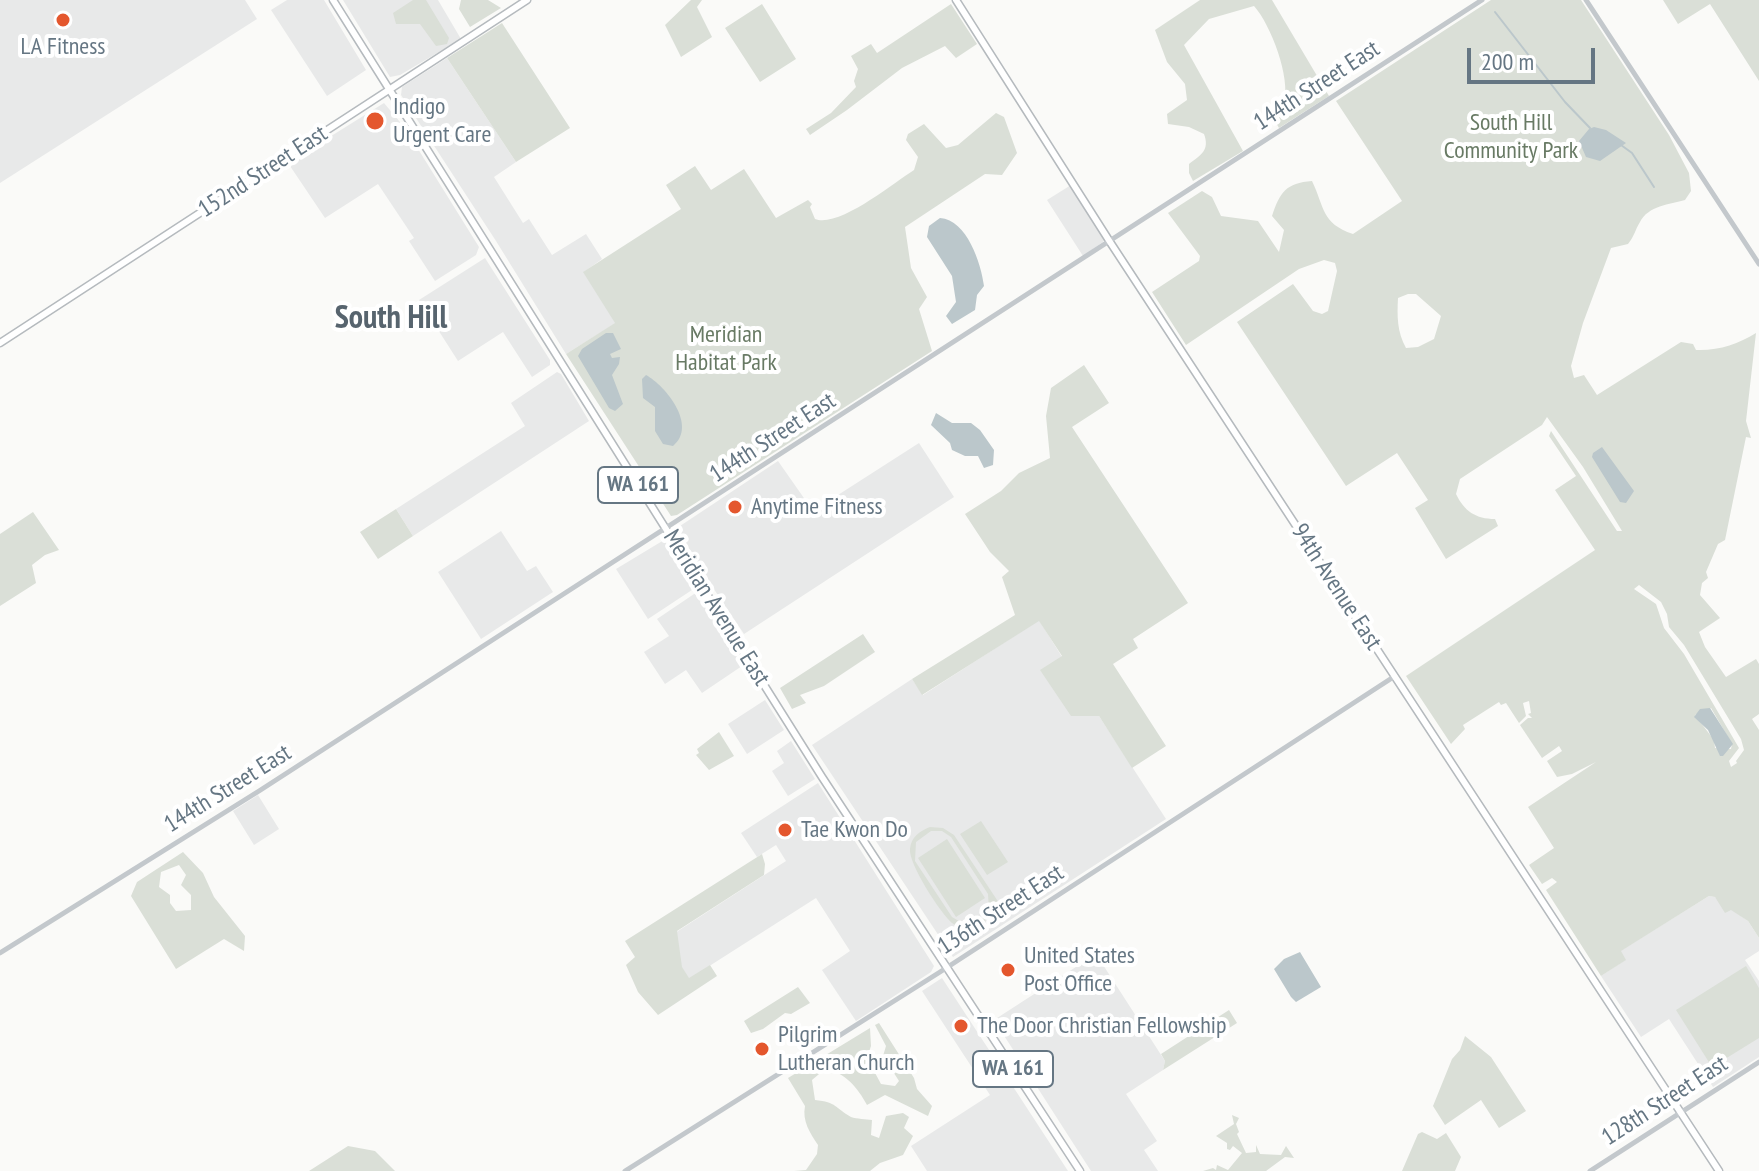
<!DOCTYPE html>
<style>
body{margin:0}
#map{position:relative;width:1759px;height:1171px;overflow:hidden;background:#fafaf8;font-family:"PT Sans Narrow",sans-serif}
canvas{display:block}
.scale{position:absolute;left:1467px;top:48px;width:128px;height:36px;box-sizing:border-box;border:4px solid #657683;border-top:0;padding-left:10px;font-size:24px;line-height:28px;white-space:nowrap;color:#657683;-webkit-text-stroke:6px #fff;paint-order:stroke}
</style>
<div id="map">
<canvas width="1759" height="1171"></canvas>
<div class="scale">200 m</div>
</div>
<script>
const ctx = document.querySelector('canvas').getContext('2d');
ctx.lineJoin = 'round';
function fillPath(path, color) { ctx.fillStyle = color; ctx.fill(path, 'evenodd'); }
function stroke(path, color, width, dash) { ctx.strokeStyle = color; ctx.lineWidth = width; ctx.lineCap = dash ? 'butt' : 'round'; ctx.setLineDash(dash || []); ctx.stroke(path); }
function write(font, color, halo, rows, align = 'center') {
  ctx.font = font + ' "PT Sans Narrow",sans-serif'; ctx.lineWidth = 8; ctx.setLineDash([]); ctx.textBaseline = 'middle'; ctx.strokeStyle = halo; ctx.fillStyle = color; for (const [text, x, y, turn = 0] of rows) {
    ctx.save(); ctx.translate(x, y); ctx.rotate((+turn || 0) * Math.PI / 180); ctx.textAlign = isNaN(turn) ? turn : align; if (halo) ctx.strokeText(text, 0, 0); ctx.fillText(text, 0, 0); ctx.restore();
  }
}
fillPath(new Path2D(`
 M0,0H245L257,19L0,183Z
 M287,0H324L366,70L327,96L271,10Z
 M343,0H438L461,39L400,75L390,77Z
 M447,58L516,162L494,177L523,223L529,219L552,255L586,234L602,259L584,272L616,323L566,354L496,241L401,95L402,87Z
 M384,103L405,128L479,247L476,255L435,281L409,241L414,238L378,184L325,218L288,163Z
 M1071,185L1105,238L1103,242L1083,256L1047,200Z
 M485,258L550,360V365L532,377L503,332L458,361L419,300Z
 M557,372L561,374L589,421L413,536L396,509L525,426L511,403Z
 M919,443L954,497L744,634L677,534L680,526L778,461L813,511Z
 M501,531L527,571L536,566L553,592L481,639L438,572Z
 M664,540L695,588L648,619L616,569Z
 M697,592L744,663L742,666L702,693L686,670L665,684L644,652L669,636L657,619Z
 M1039,620L1062,657L1041,671L1099,716L1166,819L953,957L812,745L912,679L923,695Z
 M765,700L784,730L747,754L728,724Z
 M791,741L815,779L788,796L772,771L784,763L777,751Z
 M818,783L934,966L931,972L856,1021L822,970L850,951L816,898L689,979L664,940L786,861L776,845L757,857L741,833Z
 M258,795L279,829L254,845L233,811Z
 M1709,896L1715,897L1748,921L1759,938V951L1745,960L1759,981V1057L1713,1087L1669,1019L1641,1037L1601,976L1625,960L1620,951Z
 M1096,954L1165,1061L1163,1070L1126,1094L1157,1141L1144,1150L1158,1171H1091L994,1020Z
 M942,978L1010,1082L1068,1171H927L911,1146L990,1095L922,991Z`), '#e8e9e9');
fillPath(new Path2D(`
 M413,0H426L449,38L447,44L436,46L420,24H396L393,13Z
 M461,0H488L501,8L470,27L459,9Z
 M691,0H702L697,7L712,37L681,57L665,25Z
 M1200,0H1272L1329,96L1279,128L1275,121C1278,115 1283,109 1284,103C1291,78 1271,25 1254,6L1209,19L1184,45L1243,151L1193,181L1189,173V164C1201,155 1210,150 1204,134L1189,127L1168,124L1167,114L1187,100L1185,84L1167,62L1155,30Z
 M1491,0H1581L1669,135L1689,173L1691,191L1685,200C1670,204 1648,206 1640,222C1635,230 1634,237 1628,244L1611,248L1583,323L1571,366L1574,378L1584,375L1597,395L1681,342L1693,344L1696,350C1718,351 1738,344 1756,333L1746,421L1751,438L1746,437L1725,540L1718,544L1706,572L1708,578L1702,583L1700,595L1720,618L1699,632L1705,647L1726,677L1756,659L1759,664V714L1752,719L1759,730V938L1748,921L1731,910L1725,913L1715,897L1709,896L1621,951L1626,960L1601,976L1546,890L1557,882L1552,878L1542,884L1529,865L1554,848L1528,807L1596,762L1572,774L1557,777L1547,761L1562,751L1559,746L1542,758L1520,725L1528,718H1532L1528,714L1531,713L1529,701L1523,703L1526,716L1519,723L1506,703L1501,705L1499,702L1463,725L1465,729L1451,744L1406,676L1595,550L1555,490L1576,476L1549,436L1551,431L1617,531H1622L1583,467L1547,417L1542,425L1460,479L1456,494C1464,511 1476,519 1495,519L1498,526L1446,559L1415,508L1428,500L1397,453L1346,486L1237,322L1293,284L1313,311L1322,314L1328,311L1337,271L1335,263L1324,260L1299,269L1186,345L1152,292L1199,261L1200,256L1168,213L1202,191L1212,197L1221,216L1258,221L1279,252L1284,230L1272,216C1280,192 1286,183 1312,181C1325,208 1321,223 1353,234L1402,201L1336,101ZM1408,294H1416L1441,316L1434,339L1418,347L1406,348C1397,332 1397,316 1398,298ZM1639,585L1661,602L1667,614L1669,627L1684,645L1741,739L1744,750L1736,761L1737,763L1731,767L1729,761L1739,748L1684,654L1664,628L1656,604L1634,589ZM1711,708L1732,744L1731,749L1715,748L1714,740L1695,715Z
 M1663,0H1759V81L1710,4L1678,24Z
 M762,4L796,59L760,82L725,28Z
 M951,4L977,44L956,58L945,46L902,68L847,110L810,135L806,129L831,113L856,87L854,81L858,69L851,56L871,44L877,53Z
 M502,23L570,128L516,162L447,58Z
 M996,113L1004,117L1017,153L1002,175L985,174L905,227L911,268L927,297L919,309L932,351L677,515L671,516L566,354L615,323L583,272L681,209L666,185L695,166L711,190L744,169L776,218L808,200L812,204L810,207L815,219C839,228 892,184 914,170L918,157L906,140L908,134L924,124L946,148L958,145Z
 M1084,365L1109,403L1072,427L1188,603L1133,639L1138,648L1113,664L1166,746L1132,768L1099,716H1071L1040,670L1062,656L1039,621L922,695L912,679L1015,615L1002,577L1009,571L990,552L965,514L1001,491L1019,473L1050,458L1046,416L1051,388Z
 M396,509L413,536L378,559L360,532Z
 M33,512L59,550L45,555L32,565L36,583L0,606V534Z
 M863,634L875,652L824,686L800,695L806,703L792,709L780,688Z
 M719,732L734,756L709,770L696,755L699,753L697,749Z
 M981,821L1008,862L987,875L960,834Z
 M930,827L943,828L954,835L1001,906L998,908L994,904C990,923 970,937 952,923C941,914 908,863 910,849C911,837 920,831 930,827ZM931,831H942L951,837L988,894L989,911L977,923L964,924L952,917L915,861L916,842Z
 M947,839L985,898L956,917L918,858Z
 M183,852L203,873L214,897L245,936L244,951L224,939L176,969L131,896L137,882ZM179,865L186,875L181,885L191,895V910L176,911L170,903V895L159,887L161,872Z
 M762,854L765,864L764,875L677,931L682,967L689,978L710,965L717,976L658,1015L638,992L626,965L635,957L625,941Z
 M1746,966L1759,988V1038L1712,1067L1676,1010Z
 M798,987L810,1003L791,1014L785,1013L763,1029L751,1033L744,1021Z
 M1229,1010L1237,1023L1163,1070L1165,1061L1161,1054Z
 M879,1023L914,1078L917,1089L932,1106L928,1116L885,1095L867,1105C858,1088 845,1072 825,1069L812,1080L815,1100C837,1102 835,1108 851,1117C857,1119 866,1119 872,1120L871,1135L879,1138L886,1116L903,1113L909,1117L904,1128L913,1136L903,1155L880,1163L870,1171H794L806,1170L817,1154L818,1145C810,1133 802,1121 805,1106L788,1078L870,1028L871,1046L867,1058L881,1084L895,1086L899,1081L883,1056L886,1046L875,1025Z
 M1465,1036L1491,1057L1526,1111L1499,1128L1481,1100L1445,1125L1433,1106L1452,1059L1460,1050Z
 M1232,1115L1239,1118L1236,1124L1239,1132L1237,1134L1246,1153L1256,1152V1145L1260,1154L1281,1155L1286,1146L1294,1158L1285,1157L1266,1171H1203L1213,1168L1216,1170L1217,1165L1228,1170L1242,1153L1233,1146L1230,1150L1227,1149V1143L1216,1136L1234,1124Z
 M1422,1132L1437,1139L1446,1133L1461,1157L1455,1171H1402L1418,1134Z
 M348,1146L375,1151L395,1171H309Z`), '#dadfd7');
fillPath(new Path2D(`
 M1594,127L1606,130L1626,143L1600,161L1586,157L1579,141L1589,129Z
 M940,218C967,220 981,263 984,286L977,295L975,310L952,324L946,316L956,302L952,276L927,237L929,226Z
 M606,333H613L621,349L610,354L612,358L620,357L619,364L612,375L623,404L615,411L609,408L578,356L582,349Z
 M646,375C666,386 698,426 673,446L663,444L655,431V407L643,398L642,379Z
 M936,413L952,423H971L980,430L994,450L993,465L984,468L978,456H965L952,450L950,443L931,425Z
 M1602,447L1634,491L1626,503L1620,502L1592,457L1593,453Z
 M1710,708L1733,744L1723,756H1720L1708,730L1694,717L1700,709Z
 M1300,952L1321,987L1296,1002L1291,997L1274,969L1284,959Z`), '#bbc7cb');
stroke(new Path2D(`
 M1495,12L1565,102L1590,128
 M1621,145L1632,153L1654,187`), '#bbc7cb', 2);
const major = new Path2D(`
 M333,0L822,777L1080,1171
 M956,0L1110,242L1719,1171
 M0,343L527,0`);
stroke(major, '#b5babe', 9);
stroke(new Path2D(`
 M1586,0L1759,264
 M0,953L259,791L1482,0
 M625,1171L940,972L1395,676
 M1590,1171L1759,1062`), '#c3c8cc', 5);
stroke(major, '#fff', 6);
for (const [x, y, r, color] of [
 [63,20,8,"#e4572e"],
 [375,121,10,"#e4572e"],
 [735,507,8,"#e4572e"],
 [785,830,8,"#e4572e"],
 [1008,970,8,"#e4572e"],
 [961,1026,8,"#e4572e"],
 [762,1049,8,"#e4572e"]
]) { const dot = new Path2D(); dot.arc(x, y, r, 0, 2 * Math.PI); ctx.fillStyle = color; ctx.fill(dot); stroke(dot, '#fff', 3); }
for (const [x, y, w] of [
 [638,485,80],
 [1013,1069,80]
]) { const box = new Path2D(); box.roundRect(x - w / 2, y - 18, w, 36, 6); ctx.fillStyle = '#fff'; ctx.fill(box); stroke(box, '#657683', 2); }
write('bold 22px', '#657683', null, [
 ["WA 161",638,485],
 ["WA 161",1013,1069]
]);
write('24px', '#657683', '#fff', [
 ["LA Fitness",63,47,"center"],
 ["Indigo",393,107],
 ["Urgent Care",393,135],
 ["Anytime Fitness",751,507],
 ["Tae Kwon Do",801,830],
 ["United States",1024,956],
 ["Post Office",1024,984],
 ["The Door Christian Fellowship",977,1026],
 ["Pilgrim",778,1035],
 ["Lutheran Church",778,1063]
], 'left');
write('24px', '#657683', '#fff', [
 ["144th Street East",1317,86,-33],
 ["152nd Street East",263,172,-33],
 ["144th Street East",773,438,-33],
 ["94th Avenue East",1336,587,57],
 ["Meridian Avenue East",716,608,58],
 ["144th Street East",228,789,-32],
 ["136th Street East",1001,910,-33],
 ["128th Street East",1665,1101,-33]
]);
write('24px', '#687a64', '#fff', [
 ["South Hill",1511,123],
 ["Community Park",1511,151],
 ["Meridian",726,335],
 ["Habitat Park",726,363]
]);
write('bold 32px', '#57646e', '#fff', [
 ["South Hill",391,319]
]);
</script>
